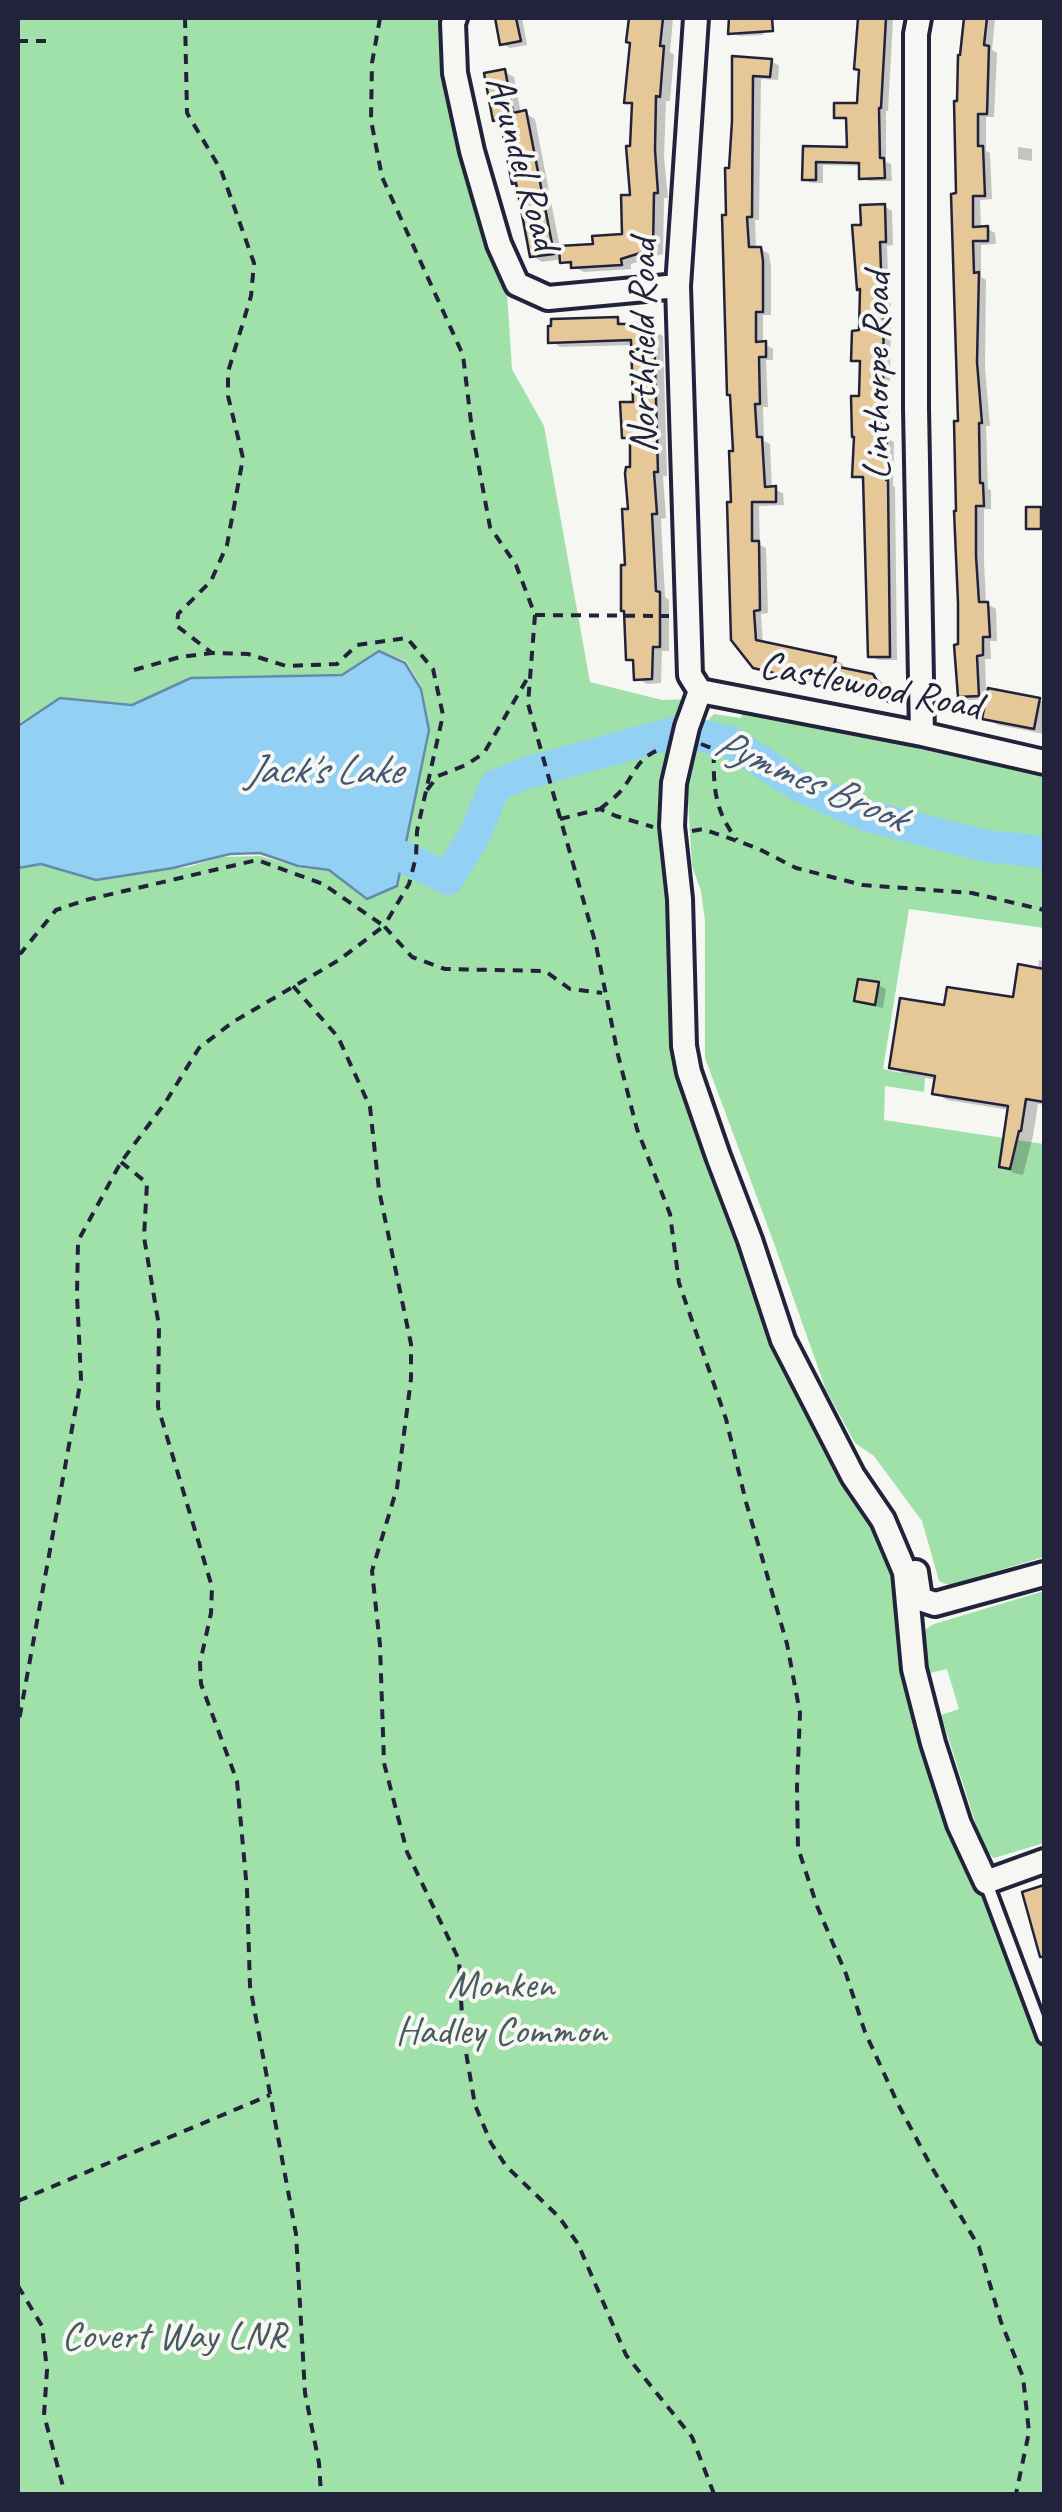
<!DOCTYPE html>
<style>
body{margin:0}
#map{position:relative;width:1062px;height:2512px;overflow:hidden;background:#f6f6f2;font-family:Caveat,sans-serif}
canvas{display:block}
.frame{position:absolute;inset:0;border:20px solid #22223b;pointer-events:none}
</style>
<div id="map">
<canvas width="1062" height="2512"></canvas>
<div class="frame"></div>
</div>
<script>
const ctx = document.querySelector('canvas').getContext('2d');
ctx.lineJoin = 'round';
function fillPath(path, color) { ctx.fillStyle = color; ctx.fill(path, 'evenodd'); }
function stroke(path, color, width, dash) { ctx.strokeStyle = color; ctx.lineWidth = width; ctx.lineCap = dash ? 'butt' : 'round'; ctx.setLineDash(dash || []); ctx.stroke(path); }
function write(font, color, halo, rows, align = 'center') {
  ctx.font = font + ' Caveat,sans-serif'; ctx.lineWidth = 8; ctx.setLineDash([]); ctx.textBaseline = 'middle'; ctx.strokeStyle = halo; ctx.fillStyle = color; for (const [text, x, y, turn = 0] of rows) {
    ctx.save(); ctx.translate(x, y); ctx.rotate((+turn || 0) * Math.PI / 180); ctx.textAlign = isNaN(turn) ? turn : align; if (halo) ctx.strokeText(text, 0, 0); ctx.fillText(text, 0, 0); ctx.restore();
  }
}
fillPath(new Path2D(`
 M18,18H440L455,133L507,293L512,369L544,426L590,682L662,700L697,699L674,783L676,1063L793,1387L863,1507L881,1532L898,1585L899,1631L927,1758L963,1867L987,1900L1030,2023L1044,2052V2494H18V868L40,865L90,879L188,867L222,857L260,856L301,868L330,871L367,900L398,885L430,730L422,687L406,661L379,650L343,674L194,677L134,704L61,697L18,724Z
 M743,709L1044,777V928L909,909L883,1069L925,1078L924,1092L885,1086L884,1120L1044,1144V1557L949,1585L939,1581L922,1521L874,1456L855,1443L826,1390L771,1235L705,1058V921L701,891L692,866L687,785L705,723L714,714L741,718Z
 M1044,1591V1843L994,1858L984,1850L941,1715L959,1709L947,1669L930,1673L924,1634L926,1629L934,1624Z`), '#a0e1aa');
const water = new Path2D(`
 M379,651L405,663L421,689L429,730L397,886L367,899L329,870L298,866L260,853L230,854L173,868L96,880L41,864L18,868V726L60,698L132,705L191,678L342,675Z`);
fillPath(water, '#92d1f3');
stroke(water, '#658ba9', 2.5);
fillPath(new Path2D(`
 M497,18H522L527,45L510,48L502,44Z
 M632,18H673L670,52L674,55L670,101H666L664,157L668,198H664L663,254L631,264V269L584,272L562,261V259L542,262L533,256L504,124L495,119L504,72L514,77L521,114L525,113L535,119L560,248L595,246L624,236L632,198L634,105L627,101L632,43L629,41Z
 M732,18H770L763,35L739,36L732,32Z
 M861,18H895L893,20L888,111H886V162L891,164L892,181H869L862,177L861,166L823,165V183H811L804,179V156L849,149V120L837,116L859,106L861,70L856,68Z
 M967,18H995L992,50L997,53L994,117H986V151L990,153L992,199L980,200L981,229L987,228L995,233L996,244L981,245V277L986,280L985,368L990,426H986L988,489L991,490V509H984V562L986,603L996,609L997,641H990L991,659H985L986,691L1044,702V734L998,725L985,718L989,699L968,700L960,695L961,423L958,196L962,58Z
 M734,59L771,61L779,66L778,80L761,79L759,220H755L756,249H761L769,254L771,267V315H763V343L773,349V360H766L768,407H763L764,441L770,444L772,489L783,493L784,505L759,506L760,545L766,548L768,613L761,614L763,644L835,660L843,664L842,670L872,676L881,681L893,702L870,688L868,697L764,671L755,666L734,505L735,453L728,217Z
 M1018,147L1032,149V161L1018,159Z
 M884,206L892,211L893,245L887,246L889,303L891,304L890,385H888L890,440L894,442L893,486L895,487L897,660H878L871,656L865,480L855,476L862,364L854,359L862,333L863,227Z
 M617,320L629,326L653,330L663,336L667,476H663L666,518L661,519L665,597L669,600V651H662L661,683L647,684L637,678L636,663L629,659L627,567L633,442L625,437L636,404L633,345L560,347L551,341Z
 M1039,960L1044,961V1105L1038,1104L1033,1136L1023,1175L1014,1173L1001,1166L1010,1110L947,1100L935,1093L937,1080L904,1074L891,1067L946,1008L1015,1000L1038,970Z
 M878,985L886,989L883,1008L864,1004L856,1000Z`), '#0003');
stroke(new Path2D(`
 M404,857L448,879L476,832L495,786L526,773L680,731L730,742L798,785L868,816L985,846L1044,852`), '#92d1f3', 32);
const building = new Path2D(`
 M495,18H516L521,41L500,45Z
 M629,18H663L660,46H664L660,97L656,96L655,150L658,193H654L653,249L621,259L622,265L571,268V262L560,263L559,246L593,244L592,236L622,234L621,195H630L626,146H630L632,103H624L630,43L626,42Z
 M729,18H772L773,31L728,34Z
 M858,18H886L881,108H879L880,158H884L885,178L859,179V163L816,162V180H802L803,146L847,147L846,118H834V103H857L859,70L854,69Z
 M964,18H987L984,45L989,46L987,114H978V146H983L985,196H973V227L988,226V241H973L974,273L979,272L977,362L982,423H979L980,483H983L984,506H976V556L979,602H988L990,637H983V655L977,656L979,696L958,697L954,645L958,644V603L954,511H956L954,421H958L951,194L956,193L954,101H957L958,55H960Z
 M732,56L772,59L770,77L753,76L752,217H747L749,247H761L763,261V312H756V342L766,341V357H759L760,404H755L757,437H762L765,487L776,486V502H752V541H759L760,610L754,611L756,640L836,657L834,666L873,674L890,703L862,686L860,694L753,668L731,640L727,502H731L729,451H733L730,395H727L722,215H726L725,168H729L732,121Z
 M505,69L513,113L526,110L554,254L530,257L516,183L512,184L500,119L493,121L484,73Z
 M885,204L886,242H880L882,297H884L883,382H881L883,435H887L886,480H888L890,657H868L863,477H852L854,437H852L851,396H859L860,361H851L852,331L859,330L860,289L857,290L852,225H861L860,205Z
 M618,317V324H638L639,328H654L658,472H654L657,514H652L656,591L660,592V647H653L652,679L634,680L633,660H626L624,611H621V565H625L622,509H628L625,473L626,467H630V438H622L620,402H633L631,340L548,343V326H551V319Z
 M1026,507H1041V529H1026Z
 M988,688L1040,698L1034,729L982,719Z
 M1018,964L1044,969V1102L1026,1099L1021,1131H1019L1010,1169L999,1167L1008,1106L932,1094L935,1076L889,1068L900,998L944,1005L947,987L1013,997Z
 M858,979L879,982L875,1005L854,1001Z
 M1044,1885V1957H1040L1022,1892Z`);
fillPath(building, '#e5c798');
stroke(building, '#22223b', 2.5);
const service = new Path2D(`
 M986,1882L1044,2037`);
const minor = new Path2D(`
 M455,18L453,23L455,73L472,151L499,244L517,284L548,298L678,286
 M696,18L678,286L690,675L700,691L922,734L1044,762
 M919,18L916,34V408L922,734
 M700,691L687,727L674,783L672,826L680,899L684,1046L689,1072L718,1156L750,1240L783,1340L853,1476L883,1520L905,1572L914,1669L933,1743L959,1824L986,1882L1044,1861
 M916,1572L920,1599L935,1604L1044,1574`);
stroke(service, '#22223b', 19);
stroke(minor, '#22223b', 30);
stroke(new Path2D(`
 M185,18L187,113L221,170L254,263L251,296L228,372V396L243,458L227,545L211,581L178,614L177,626L212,653L248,654L286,666L337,664L357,645L407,638L433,669L443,715L417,831L416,857L409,884L384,926L412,957L445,969L545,971L570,989L602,993
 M380,18L372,63L371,120L382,177L463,355L472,430L490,527L516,565L535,615L528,704L596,945L618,1055L637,1129L670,1214L679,1283L726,1419L746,1502L787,1644L800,1713L797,1787L798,1848L817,1906L846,1974L865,2032L898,2104L931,2166L979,2247L1001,2322L1023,2377L1029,2432L1016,2494
 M18,41H53
 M535,615L669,616
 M134,670L180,657L212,653
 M701,744L714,749C713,786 714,810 737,840
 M427,790L438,776L466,765L484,753L527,679
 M600,809C606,804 613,799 619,793C636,774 635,758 663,748
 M560,819L600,809L616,816L653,827
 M692,831L703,829L757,848L796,868L863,885L972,893L1044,910
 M18,953H21L56,910L86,900L257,860L323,884L384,926L339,960L233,1022L199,1048L165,1103L121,1162L78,1241L77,1295L81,1379L18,1726
 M293,986L338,1037L370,1107L379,1190L411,1344V1379L397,1488L372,1571L380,1645L384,1763L407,1852L459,1960L463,2035L475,2105L491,2143L506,2166L559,2217L578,2244L626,2355L692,2437L714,2494
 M121,1162L147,1183L144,1237L159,1326L158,1407L212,1587L211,1613L200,1663L201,1684L237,1781L247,1890L250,1986L296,2234L305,2393L319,2463L321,2494
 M18,2201L270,2095
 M18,2286L42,2326L47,2370L44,2415L65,2494`), '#22223b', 4, [10, 8]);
stroke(service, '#f6f6f2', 11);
stroke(minor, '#f6f6f2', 22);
write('40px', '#22223b', '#f6f6f2', [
 ["Arundel Road",521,163,74],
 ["Northfield Road",645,346,-90],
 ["Linthorpe Road",879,376,-90],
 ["Castlewood Road",870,687,11]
]);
write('40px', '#485b5c', '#f6f6f2', [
 ["Monken",501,1987],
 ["Hadley Common",501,2033],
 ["Covert Way LNR",174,2338]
]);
write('italic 42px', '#445772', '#f6f6f2', [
 ["Jack's Lake",323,772],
 ["Pymmes Brook",810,782,23]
]);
</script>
